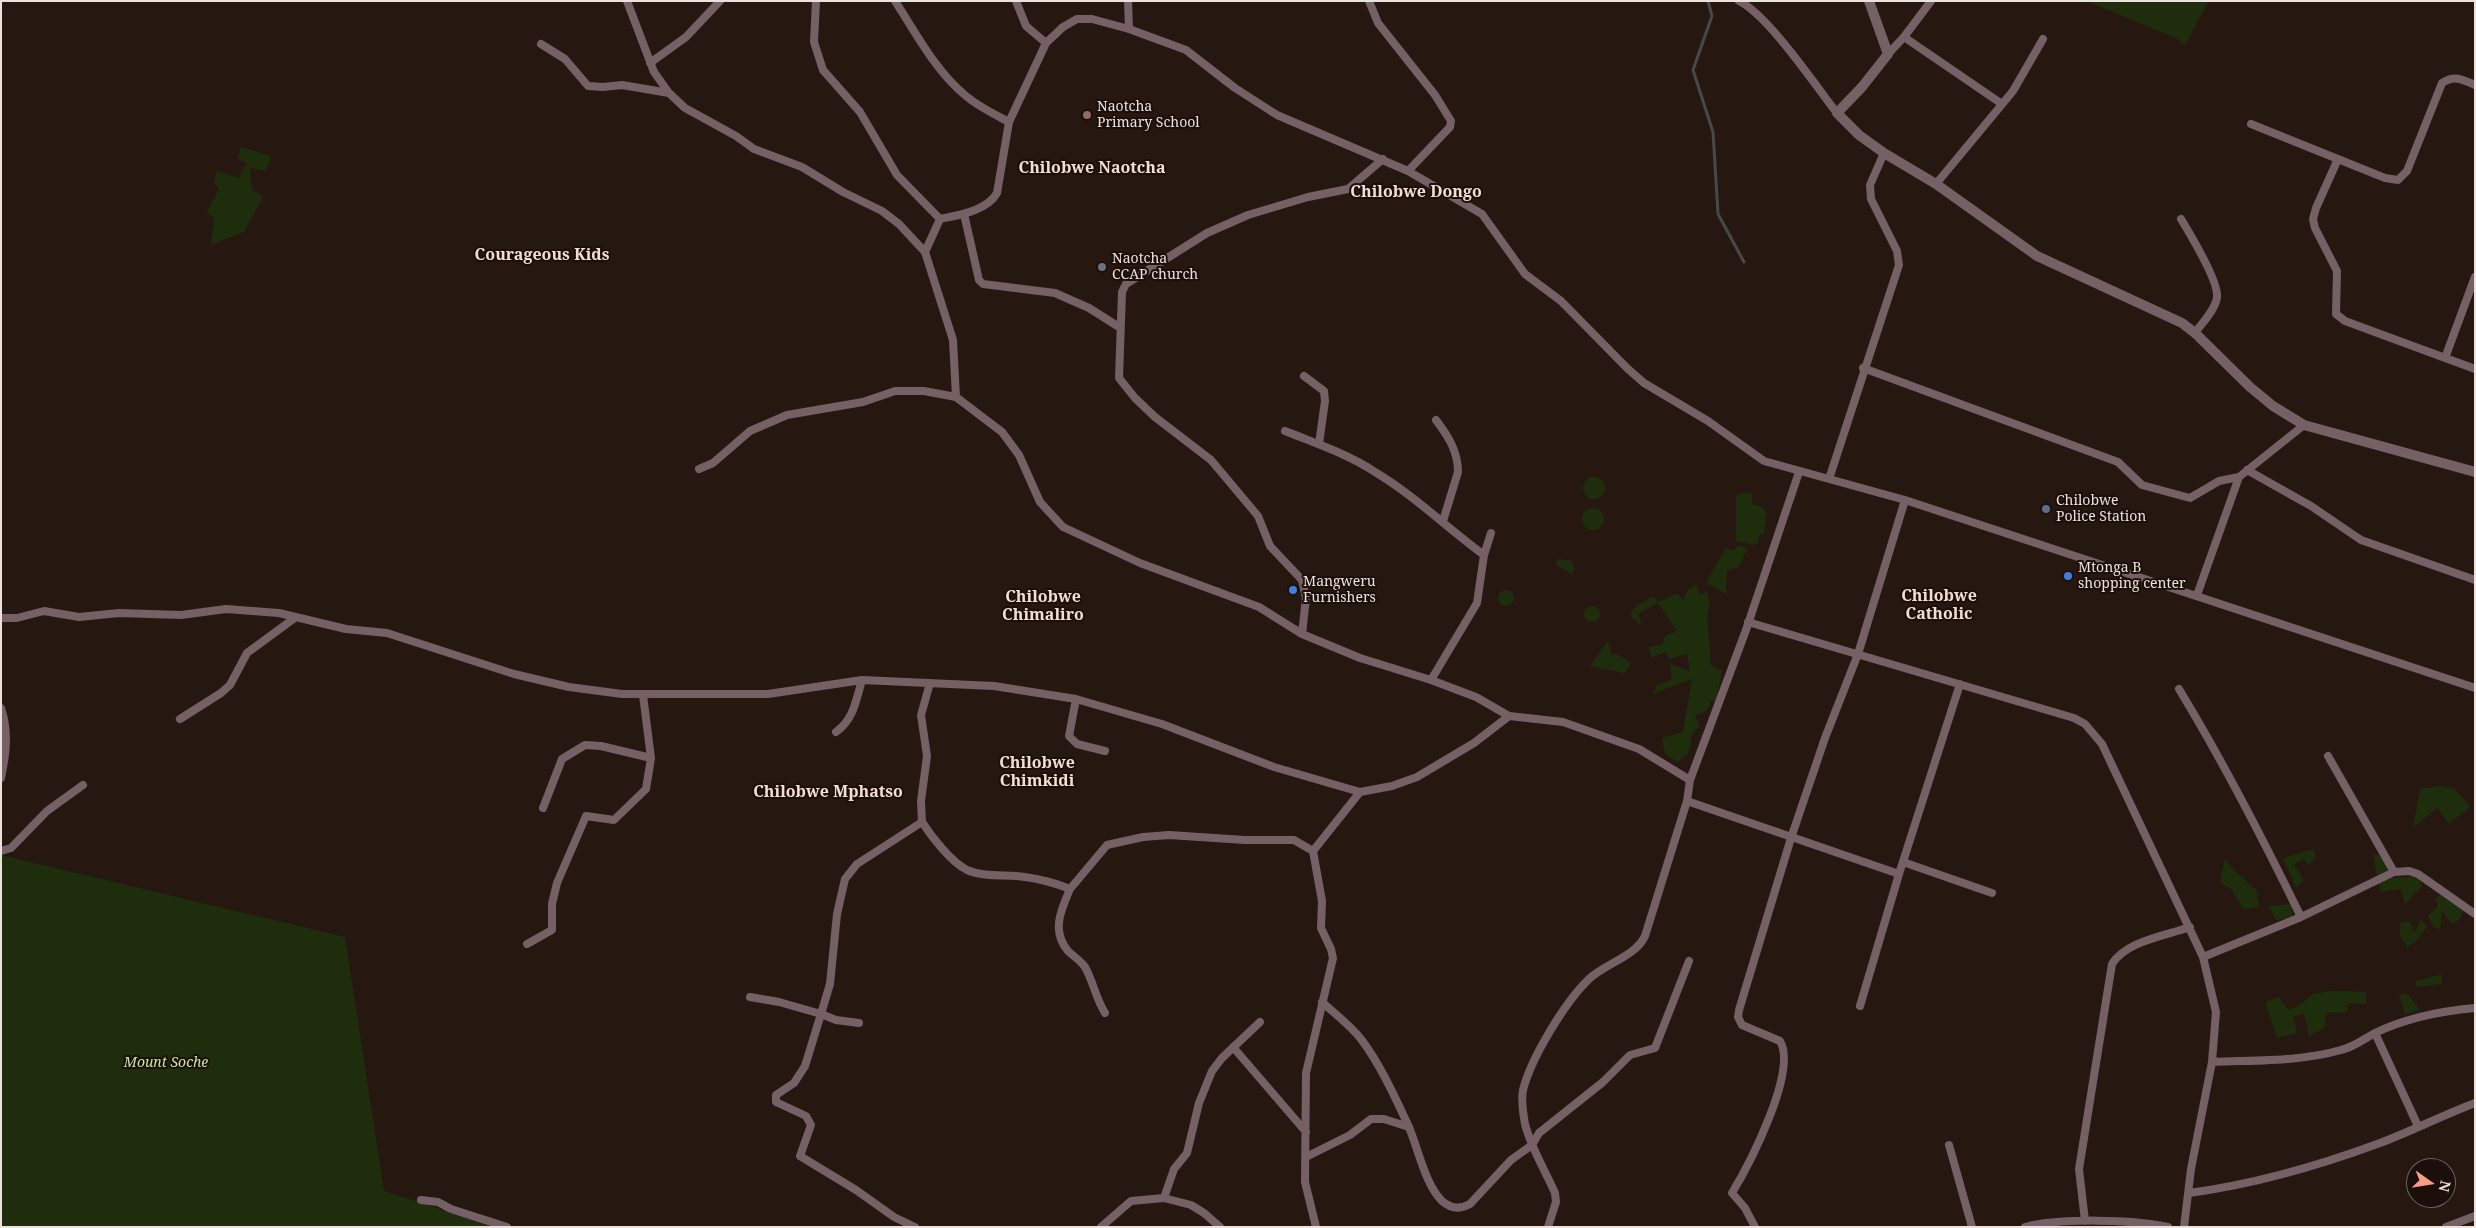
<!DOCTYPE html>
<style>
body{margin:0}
#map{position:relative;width:2476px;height:1228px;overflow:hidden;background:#261811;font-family:"Noto Serif",serif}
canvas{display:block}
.frame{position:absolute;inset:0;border:2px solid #ece1dd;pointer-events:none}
.north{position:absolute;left:2406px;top:1158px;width:50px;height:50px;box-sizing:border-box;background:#1c0f09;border:1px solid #6f635e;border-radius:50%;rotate:103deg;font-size:14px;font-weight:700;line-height:20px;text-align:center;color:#ece1dd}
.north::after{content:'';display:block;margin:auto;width:18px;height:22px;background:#f49e87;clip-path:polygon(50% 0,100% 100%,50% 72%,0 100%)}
</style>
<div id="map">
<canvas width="2476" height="1228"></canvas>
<div class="frame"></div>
<div class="north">N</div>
</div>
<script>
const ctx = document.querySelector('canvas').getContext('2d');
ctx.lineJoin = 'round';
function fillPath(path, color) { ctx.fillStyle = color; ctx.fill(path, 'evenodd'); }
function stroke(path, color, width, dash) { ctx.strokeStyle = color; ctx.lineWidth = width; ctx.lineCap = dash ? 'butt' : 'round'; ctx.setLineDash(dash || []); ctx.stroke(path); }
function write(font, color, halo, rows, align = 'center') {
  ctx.font = font + ' "Noto Serif",serif'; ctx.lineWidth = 4; ctx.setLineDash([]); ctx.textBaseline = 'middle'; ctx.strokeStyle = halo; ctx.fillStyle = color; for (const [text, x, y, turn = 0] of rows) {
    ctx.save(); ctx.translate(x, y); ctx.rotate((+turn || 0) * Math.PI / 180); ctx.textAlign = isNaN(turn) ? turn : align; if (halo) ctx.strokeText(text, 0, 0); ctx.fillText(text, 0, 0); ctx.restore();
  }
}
fillPath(new Path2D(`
 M2086,1H2209L2185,45L2176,38Z
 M241,147L271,156L266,171L250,168L252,190L263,197L244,232L211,245L214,219L207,212L219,189L214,182L217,171L238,178L247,163L237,159Z
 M1583 488a11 11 0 1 1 22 0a11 11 0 1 1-22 0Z
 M1745,492L1752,494V504L1762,507L1766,512L1764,534L1758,535L1759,542L1755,545L1736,541V496Z
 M1582 519a11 11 0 1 1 22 0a11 11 0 1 1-22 0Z
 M1739,545L1747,549L1739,567L1727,570L1726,594L1706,582L1726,548L1733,551Z
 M1558,559L1572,561L1575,570L1571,574L1555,564Z
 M1696,584L1700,595L1707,592L1710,603L1707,615L1711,666L1722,671L1716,701H1710V706L1705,712L1695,715L1700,727L1696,729L1690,738L1692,743L1687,755L1677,762L1665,754L1662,738L1683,732L1692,679L1652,694L1658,685L1672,679L1670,664L1690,671L1687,654L1669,659L1666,652L1651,658L1649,647L1662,645L1665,636L1677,631L1658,603L1639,613L1641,625L1632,618L1631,612C1637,604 1644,603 1650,597L1655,598L1658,602L1677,593L1683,600L1688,590Z
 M1498 598a8 8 0 1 1 16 0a8 8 0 1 1-16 0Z
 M1584 614a8 8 0 1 1 16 0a8 8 0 1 1-16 0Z
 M1608,640L1611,654L1619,655L1631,663L1625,673L1590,666Z
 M2439,786L2455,789L2470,807L2449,824L2437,808L2413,828L2420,789Z
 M2313,849L2316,856L2309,865L2304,859L2294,864L2304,880L2296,888L2283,858Z
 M2373,854L2385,856L2388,872L2379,879L2419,876L2422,886L2405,904L2401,889L2380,892Z
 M1,855L345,937L384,1191L496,1227H1Z
 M2225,858L2232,868L2257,891L2259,907L2243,909L2232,890L2220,882Z
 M2444,891L2457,896L2465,908L2460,919L2452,924L2442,911L2440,929L2434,928L2428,916L2438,906L2435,899Z
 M2292,904V917L2276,920L2268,906Z
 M2421,919L2427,927L2415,942L2407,947L2400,935V923L2410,921L2413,932L2417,929Z
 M2442,974V984L2416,987V981Z
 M2331,991L2366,992V1004L2348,1003L2347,1013L2327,1012L2324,1028L2309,1036L2304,1014L2293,1017L2297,1033L2277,1038L2265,1002L2279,997L2288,1010L2298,1006L2313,994Z
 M2406,993L2420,1009L2405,1015L2399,995Z`), '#1e2d0b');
stroke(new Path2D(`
 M1708,1L1712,16L1693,70L1713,132L1718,214L1744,262`), '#474949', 3);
stroke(new Path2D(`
 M627,1L654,72L669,93L685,108L736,136L754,149L802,167L843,192L882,211L899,224L925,252
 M816,1L814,42L823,70L860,112L897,175L940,219
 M895,1C916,33 936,72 966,96C979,107 994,114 1009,122
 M1016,1L1026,26L1046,43
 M1128,1L1129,29
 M1369,1L1378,23L1435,95L1451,121L1450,127L1408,171
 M1739,1C1769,16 1815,85 1837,113
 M1904,37L2002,104
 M541,44L565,59L588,86L603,87L622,85L669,93
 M1888,54L1904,37L1931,1
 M650,63L686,37L720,1
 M2251,124L2385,178L2398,180L2407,171L2442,83C2454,75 2462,79 2475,85
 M2338,159L2316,208L2313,219L2315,228L2337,271L2336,314L2345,321L2475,369
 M1936,184L2013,91L2043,39
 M964,214L979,280L983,284L1055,293L1089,308L1119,327
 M2181,219C2190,234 2219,281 2217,297C2216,309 2202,323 2195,333
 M2445,358L2475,277
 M1863,368L2118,462L2142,485L2190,498L2219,481L2239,477
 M1304,376L1324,391L1325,401L1319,444
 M956,397L953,340L925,252L940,219C958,215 987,211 997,193L1009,122L1046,43L1063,27L1077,19H1092L1129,29L1186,50L1235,88L1277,115L1408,171L1482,214L1525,274L1561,301L1628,369L1644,383L1708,421L1764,461L1905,500L2475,688
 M1436,420C1448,436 1458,451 1458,472L1443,521
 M1285,431C1315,443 1348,454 1375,472C1415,496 1447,528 1484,555
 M699,469L713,463L750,431L787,415L863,402L895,391H924L956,397L1002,432L1019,455L1040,502L1063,527L1140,563L1259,607L1302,634L1360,658L1431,680L1476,697L1509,716
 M2247,470L2311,506L2361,540L2475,580
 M1829,479L1899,265L1897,251L1871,199L1870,185L1884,153
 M2197,595L2239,477L2304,425
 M1,618H17L44,611L79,617L119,613L181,615L226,609L279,613L346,629L387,633L514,674L569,687L622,694H768L862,680L994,686L1076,699L1162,724L1274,767L1360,792L1392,786L1417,777L1474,743L1509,716L1563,722L1639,749L1690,780
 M1748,622L2074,718L2085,724L2102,744L2203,957
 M1302,634L1306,598L1302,580L1270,546L1258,516L1211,460L1155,417L1135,398L1119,378L1122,292L1126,284L1207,233L1248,215L1308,197L1348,189L1383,159
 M1431,680L1477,603L1484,555L1491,533
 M2179,689C2224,763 2263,839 2301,917
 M1076,699L1069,736L1077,744L1105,751
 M1,708C9,732 6,754 1,778
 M180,719L221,693L230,685L247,653L296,617
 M836,732C854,719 856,700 862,680
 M2328,756L2394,872
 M1687,801L1899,874
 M543,808L562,759L585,745L601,746L651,758
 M922,822C931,836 951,862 967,870C985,878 1006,874 1025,877C1040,879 1055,883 1070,889C1061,910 1051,931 1068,951C1073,956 1081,961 1085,967C1093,981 1096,999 1105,1013
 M922,822L921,801L927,756L921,715L930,683
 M1,851L11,848L47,811L83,785
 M1313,851L1360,792
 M1903,862L1992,893
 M1070,889L1107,845L1143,837L1169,835L1245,840H1294L1313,851L1322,901L1321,928L1331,949L1333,958L1306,1073L1305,1182L1316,1227
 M527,944L552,930V904L557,883L586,816L614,820L646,789L651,758L643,695
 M750,997L779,1002L821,1014L830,984L837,914L845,879L857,864L922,822
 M1322,1002C1335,1014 1350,1025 1361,1039C1380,1064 1395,1097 1408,1125C1418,1147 1425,1185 1442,1201C1451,1209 1461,1209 1470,1204L1511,1160L1532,1145L1539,1133L1603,1082L1630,1055L1655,1048L1689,961
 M1860,1006L1899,874L1960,684
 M859,1023L836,1020L821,1014L805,1066L794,1083L776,1095V1102L806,1116L811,1125L800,1156L856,1190L894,1217L915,1227
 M2375,1033L2418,1126
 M1233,1047L1306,1132
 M2212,1062C2255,1060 2299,1062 2341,1050C2354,1047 2364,1039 2375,1033C2406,1018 2441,1011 2475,1008
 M1949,1145L1972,1227
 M1306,1157L1350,1135L1371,1119H1384L1409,1127
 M2189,1193C2256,1184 2318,1166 2380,1143C2412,1131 2443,1115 2475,1103
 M1164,1198L1174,1169L1187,1153L1199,1103L1212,1071L1222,1058L1260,1022
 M421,1200L438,1202L451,1209L507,1227
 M2085,1221L2079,1169L2112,964C2126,941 2165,936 2190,927
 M1101,1227L1131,1201L1164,1198L1191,1205L1204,1213L1220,1227
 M1548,1227L1556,1202L1555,1193C1545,1170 1531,1148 1525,1124C1523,1113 1521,1100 1523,1090C1531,1058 1565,1002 1589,979C1605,964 1636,956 1645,936L1687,801L1690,780L1746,630L1799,472
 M1755,1227L1745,1208L1732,1193C1749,1165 1798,1071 1780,1041L1742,1025L1738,1017L1739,1010L1791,838L1825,738L1858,654L1905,500
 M2025,1227C2059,1218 2134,1219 2168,1227
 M2184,1227L2191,1169L2212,1062L2216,1012L2203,957L2301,917L2394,872L2409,871L2418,874L2475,914
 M2446,1227L2475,1216`), '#756065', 8);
stroke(new Path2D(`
 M1869,1L1888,54L1862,87L1837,113L1859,135L1884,153L1936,184L2037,256L2182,323L2195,333L2250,387L2273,406L2304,425L2475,472`), '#756065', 10);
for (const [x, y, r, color] of [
 [1087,115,5,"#8d6e63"],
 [1102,267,5,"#6b7280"],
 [2046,509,5,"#5c6f8a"],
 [2068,576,5,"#3f7fe0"],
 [1293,590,5,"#3f7fe0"]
]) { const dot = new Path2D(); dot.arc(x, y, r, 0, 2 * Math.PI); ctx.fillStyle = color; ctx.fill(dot); stroke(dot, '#1c0f09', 2); }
write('14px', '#ece1dd', '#1c0f09', [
 ["Naotcha",1097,107],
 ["Primary School",1097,123],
 ["Naotcha",1112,259],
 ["CCAP church",1112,275],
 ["Chilobwe",2056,501],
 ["Police Station",2056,517],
 ["Mtonga B",2078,568],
 ["shopping center",2078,584],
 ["Mangweru",1303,582],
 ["Furnishers",1303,598]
], 'left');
write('italic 14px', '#c6e7a5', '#1c0f09', [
 ["Mount Soche",166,1063]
]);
write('bold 16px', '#f3ded5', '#1c0f09', [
 ["Chilobwe Naotcha",1092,168],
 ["Chilobwe Dongo",1416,192],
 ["Courageous Kids",542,255],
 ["Chilobwe",1939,596],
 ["Catholic",1939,614],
 ["Chilobwe",1043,597],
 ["Chimaliro",1043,615],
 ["Chilobwe",1037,763],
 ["Chimkidi",1037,781],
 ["Chilobwe Mphatso",828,792]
]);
</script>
